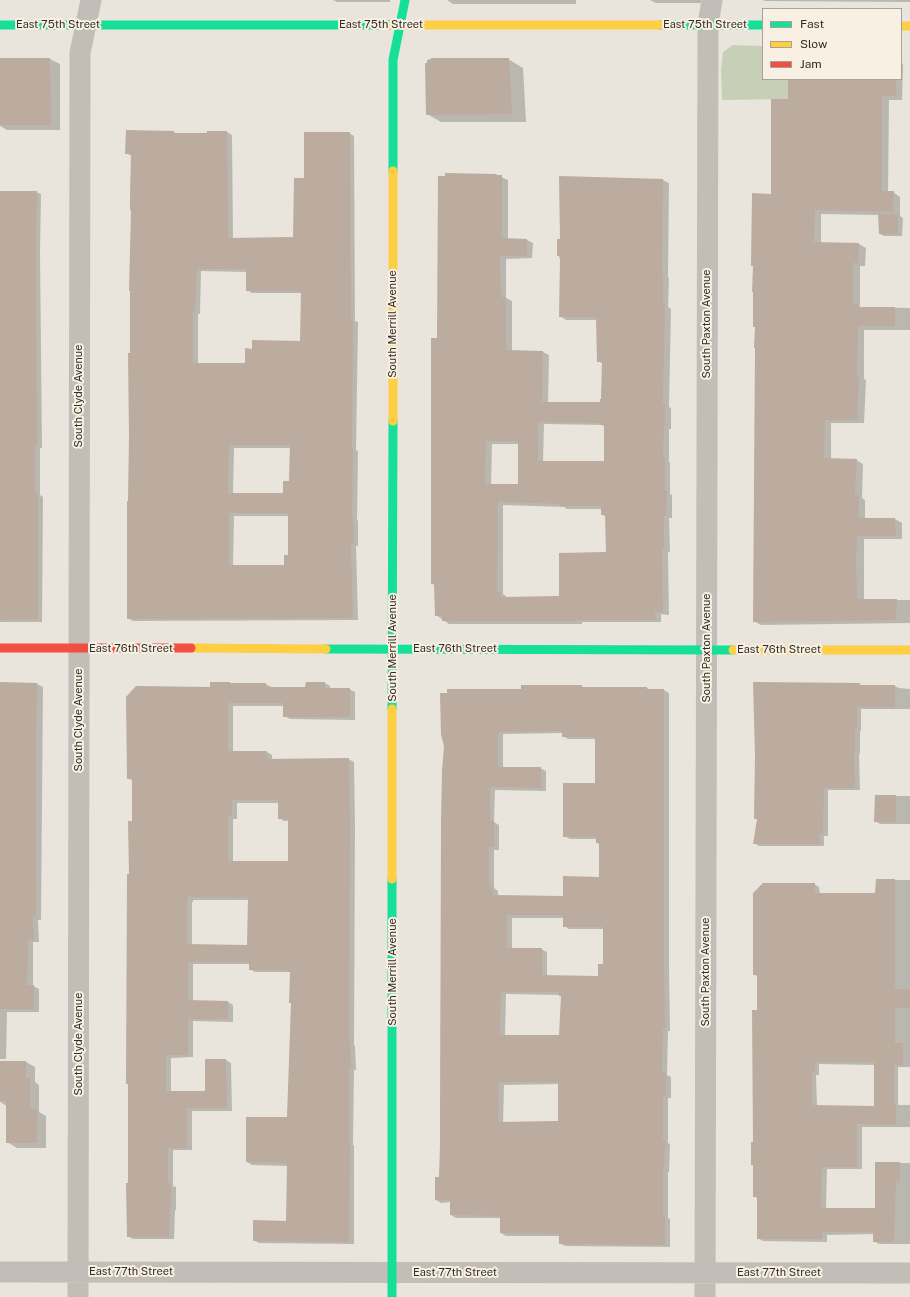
<!DOCTYPE html>
<style>
body{margin:0}
#map{position:relative;width:910px;height:1297px;overflow:hidden;background:#e9e5dd;font-family:"Public Sans",sans-serif}
canvas{display:block}
.legend{position:absolute;left:762px;top:8px;width:140px;height:72px;box-sizing:border-box;background:#f7f0e3;border:1px solid #a8a197;margin:0;padding:5px 7px;list-style:none;font-size:12px;color:#322b25}
.legend li{display:flex;align-items:center;gap:8px;height:20px}
.legend b{width:20px;border:1px solid #a8a197}
</style>
<div id="map">
<canvas width="910" height="1297"></canvas>
<ul class="legend">
<li><b style="height:5px;background:#16e098"></b>Fast</li>
<li><b style="height:5px;background:#ffcf43"></b>Slow</li>
<li><b style="height:5px;background:#f24e42"></b>Jam</li>
</ul>
</div>
<script>
const ctx = document.querySelector('canvas').getContext('2d');
ctx.lineJoin = 'round';
function fillPath(path, color) { ctx.fillStyle = color; ctx.fill(path, 'evenodd'); }
function stroke(path, color, width, dash) { ctx.strokeStyle = color; ctx.lineWidth = width; ctx.lineCap = dash ? 'butt' : 'round'; ctx.setLineDash(dash || []); ctx.stroke(path); }
function write(font, color, halo, rows, align = 'center') {
  ctx.font = font + ' "Public Sans",sans-serif'; ctx.lineWidth = 4; ctx.setLineDash([]); ctx.textBaseline = 'middle'; ctx.strokeStyle = halo; ctx.fillStyle = color; for (const [text, x, y, turn = 0] of rows) {
    ctx.save(); ctx.translate(x, y); ctx.rotate((+turn || 0) * Math.PI / 180); ctx.textAlign = isNaN(turn) ? turn : align; if (halo) ctx.strokeText(text, 0, 0); ctx.fillText(text, 0, 0); ctx.restore();
  }
}
fillPath(new Path2D(`
 M733,45L763,46V79H788V99L722,100L721,71L723,52Z`), '#c8cfb7');
fillPath(new Path2D(`
 M333,0H390V2H337Z
 M447,0H576V4H453Z
 M650,0H701V3H656Z
 M763,0H910V2L765,1Z
 M0,59H50L60,64V130H7L0,126Z
 M508,59L523,68L526,122H441L427,114Z
 M901,63L903,64L902,100H889L888,192H893L900,197V216L903,218L902,236H884L880,234L879,215L821,214V243L859,244L866,248L865,266H860V307L910,308V330H864V379L866,380L864,423H831V460H856L863,464L862,498L865,500V519H895L902,523V539H864V600H910V623L761,625L754,621L772,195L789,100V79H901Z
 M127,131L174,132L177,134L227,132L232,135L233,238H294L305,179L349,133L354,136L355,321L358,322L356,450L358,451L357,520L358,521V546H356L358,620L133,621L128,618L132,156L126,153ZM201,271L247,272V290L252,293H302L301,342L253,350L246,365L198,364V314H200ZM234,448H291L290,482L284,494H233ZM234,516H289V556L285,566H233Z
 M446,174L496,175L508,180V239L527,240L533,243L532,258L506,259V298L512,301V351L543,352L549,355L548,403H601L603,364L598,361L597,320H566L560,316L561,240L663,180L669,183L668,278H669L668,307L671,309L669,407L671,408V429H669V462L670,463V494L672,495V518H669L670,552H668L669,615L661,614V622H582V624H449L436,615L435,585L432,584L438,339ZM544,424L602,425L605,427V462H543ZM492,444H519V485H491ZM503,505L564,507L567,509H602V514L606,517L607,553L560,597L506,598V596L503,594Z
 M0,192H36L41,194L40,252L42,448H40V495L43,497L42,622H0Z
 M229,683L232,684H266L271,687L306,688L325,683L330,686V689H349L355,692V720L290,719L284,716V706H233V752H267L272,755V760L348,759L354,762L355,827L354,1045L355,1046L356,1070H354L353,1145L354,1146V1244L259,1243L254,1240L287,1222L288,1166L252,1165L247,1162L288,1118L292,1003L291,972H255L250,969V964H193V1002H228L233,1005V1022L193,1021V1057L171,1058V1092H206L226,1060L231,1063L232,1111H192V1150H173V1186L176,1187V1210H175L174,1239H133L128,1236L129,1085L127,1084L130,875L133,822V781L128,778L211,688ZM237,803H279V818L284,821H289V862H233V819H237ZM193,900H249L248,946L192,945V902H193Z
 M0,684H37L43,687L41,920H38L39,942H33V986L39,989V1012H7L6,1059H0Z
 M859,684L863,686H895L899,688L910,689V709H861V731H860V754H859L860,790H828V836H824V846H759L754,843L758,820L755,818Z
 M581,686L586,688H647L650,690H664L669,693V966L670,1031H668L667,1075L671,1077V1098H668V1143L670,1144L669,1172H668V1218L670,1219V1247L565,1246L560,1243V1236H506L501,1233V1218H456L451,1215V1202L441,1203L436,1200L440,1178V1145L442,821L522,690ZM563,733V736L568,739H596V784L564,836L570,839H597V843L600,844V878L564,897L498,896V891L494,888V850H499V825L494,822L495,790L546,791V771L540,768H503V734ZM512,918H564V926L569,929H604V965L599,977L547,976V952L541,949H512ZM506,994L560,995L562,996L560,1036H505ZM559,1084V1122L503,1123L504,1085Z
 M876,796H910V824H880L875,821Z
 M877,880H910V1067H898V1105H910V1127H862V1169H827L826,1209H876V1163H910V1244H879L874,1241V1234L827,1235V1242L763,1241L758,1238V1199L754,1196V1143L758,977L754,974L814,884L819,887L820,894H876ZM819,1064L875,1065V1107L817,1106L816,1075H819Z
 M0,1062H26L35,1067V1082L39,1085V1112L46,1116V1148H17L7,1142V1106L0,1102Z`), '#0003');
fillPath(new Path2D(`
 M0,58H50L51,125H0Z
 M431,58H509L512,114L426,115L425,63H427V60L431,59Z
 M788,79H896V96H882V191H894L893,212L815,210L814,242L859,243L858,263H853V304H858V307H895V326H858L857,375H859L857,420H825L824,458L857,459L855,495H859L858,518H895L896,536H857L856,561L857,599H897L896,620L753,622L755,348H754L755,327H753V292H752L753,266H751L752,193L771,194V99H788Z
 M126,130L174,131V133H207V131H227L228,238L293,237L294,178H304V132H350L351,318H353L352,447H353L352,517H353L354,543H351L353,618L127,619V501H128L129,436L128,353H130V291H129L131,211L130,209V198L131,154H125ZM197,269H246V291H301L300,341L252,340V349L245,348V363H193V311H195ZM229,445H290L289,481H283V493H228ZM229,513H288V555H284V565H229Z
 M445,173L497,174L496,175H502V238L527,239V256H500L501,297H506V350L543,351L542,402H600V399H601L602,362H597L596,317H559L560,259L559,256H557V239H560L559,176L663,179L662,274H663V304H665L663,404H665V426H664L663,458H665V491H667L666,516H664V549H662L663,612H655L656,620H576V621H442V616H435L434,584H431V338H437L438,176H445ZM538,422L600,423V425H604V461H538ZM486,441H518V484H485ZM498,502L560,504V506H601V515H605L606,552L559,553V596L501,597V592H497Z
 M0,191H37L36,249L37,446H35V493H38V619L0,620Z
 M878,214H898V234H879Z
 M0,682L37,683L36,764V917H33L34,940H28L27,985H34V1009H0Z
 M210,682H230V683H266V687H305L306,682H325V688H350V717H283V703H228V751H267V759L349,758L350,824L349,1042H350L351,1067H349V1142H350L349,1242L253,1241V1220L286,1221L287,1163L246,1162V1117H287L291,1003H289L290,972H287V970H249V962H188V1000L228,1001V1019H188V1055H166V1091H205V1059H226L227,1108H187V1148H168V1183H171V1208H170L169,1237H127L126,1183H128V1084H126L127,874H129L128,821H132V779H127L126,697L136,686L210,687ZM232,800H278V819H288V861H228V816H232ZM188,897L248,898L247,945L187,944V900H188Z
 M753,682L860,683V685H895V707H857V728L855,729V751H854L855,788H824L823,834H819L820,844H753L757,819H754L755,756Z
 M521,685H582V687H647V689H664V962L665,1028H663L662,1073H666V1095H663V1140H665L664,1170H663V1215H665V1245L559,1244V1234L500,1233V1216L450,1215V1200H435V1177H439L440,1145L441,821L442,771L444,746L441,735L440,693H447V689H521ZM562,731V737H595V783H563V837H596V843H599V877L563,876V896L493,895V887H489V847H494V821H490V787L541,788V767H498V732ZM507,915H563V927H603V964H598V976L542,975V948H507ZM501,992H559V996H561L559,1035H500ZM499,1082H558V1121L498,1122Z
 M875,795H896V822H874Z
 M876,879H895V989H910V1008H895V1043H903V1065H894V1104H896V1125L857,1124V1167H822L821,1208H875V1162H900V1181H896L894,1242H873V1232H822V1239H757V1197H753V1165H751V1142H753L752,1010H757V975H753V893L763,883H815V893H875ZM815,1062H874V1106L812,1105V1073H815Z
 M0,1061H26V1078H30V1109H37V1143H6V1101H0Z`), '#bcab9f');
stroke(new Path2D(`
 M0,1272L910,1273
 M78,1297L80,53L91,0
 M705,1297L708,25L712,0`), '#c2bdb6', 21);
stroke(new Path2D(`
 M0,25H391
 M660,25H763
 M393,171V60L405,0
 M326,649L733,650
 M392,709L393,421
 M392,1297V879`), '#16e098', 9);
stroke(new Path2D(`
 M391,25H660
 M901,26H910
 M393,421V171
 M191,648L326,649
 M733,650H910
 M392,879V709`), '#ffcf43', 9);
stroke(new Path2D(`
 M0,648H191`), '#f24e42', 9);
write('11px', '#322b25', '#f7f0e3', [
 ["East 75th Street",58,25],
 ["East 75th Street",381,25],
 ["East 75th Street",705,25],
 ["South Merrill Avenue",393,324,-90],
 ["South Paxton Avenue",707,324,-90],
 ["South Clyde Avenue",79,396,-90],
 ["South Merrill Avenue",393,648,-90],
 ["South Paxton Avenue",707,648,-90],
 ["East 76th Street",131,649],
 ["East 76th Street",455,649],
 ["East 76th Street",779,650],
 ["South Clyde Avenue",79,720,-90],
 ["South Merrill Avenue",393,972,-90],
 ["South Paxton Avenue",706,972,-90],
 ["South Clyde Avenue",79,1044,-90],
 ["East 77th Street",131,1272],
 ["East 77th Street",455,1273],
 ["East 77th Street",779,1273]
]);
</script>
